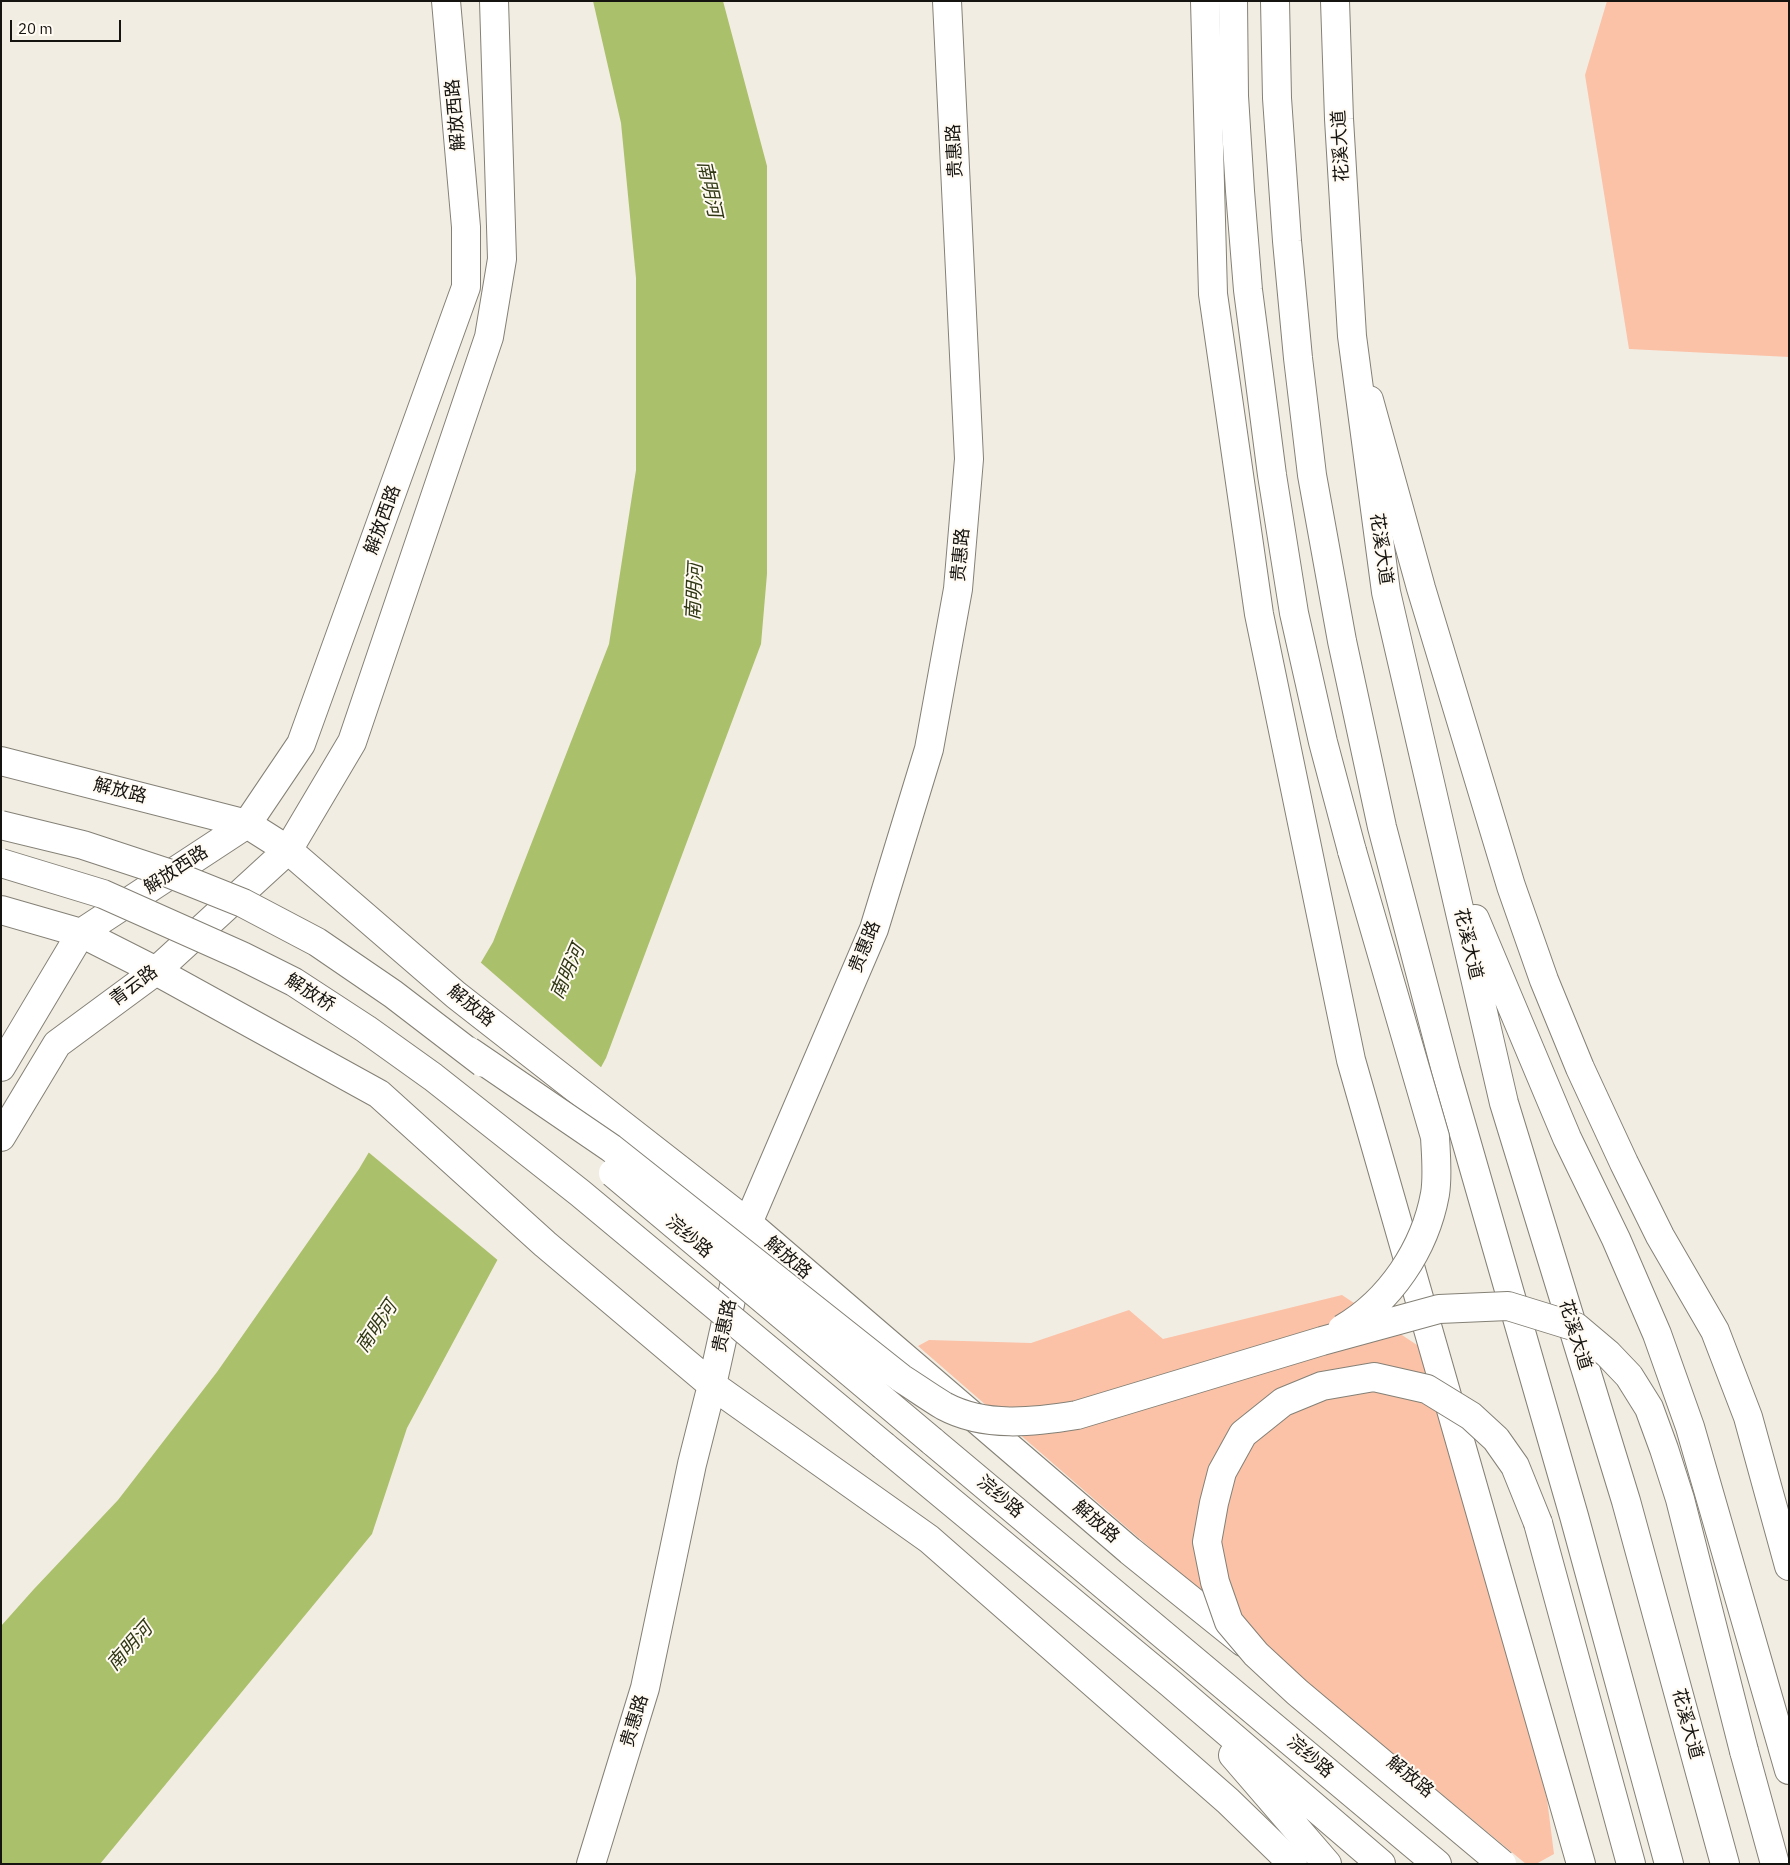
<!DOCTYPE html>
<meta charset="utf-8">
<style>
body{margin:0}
#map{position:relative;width:1790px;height:1865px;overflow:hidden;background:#f2ede3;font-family:"IBM Plex Sans",sans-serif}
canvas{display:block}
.frame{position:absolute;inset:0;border:2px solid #161410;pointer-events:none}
.scale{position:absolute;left:10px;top:20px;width:111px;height:22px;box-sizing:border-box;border:2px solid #161410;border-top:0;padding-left:6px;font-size:15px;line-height:18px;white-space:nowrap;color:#161410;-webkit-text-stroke:4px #fffaf2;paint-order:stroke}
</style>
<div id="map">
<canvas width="1790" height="1865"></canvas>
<div class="frame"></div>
<div class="scale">20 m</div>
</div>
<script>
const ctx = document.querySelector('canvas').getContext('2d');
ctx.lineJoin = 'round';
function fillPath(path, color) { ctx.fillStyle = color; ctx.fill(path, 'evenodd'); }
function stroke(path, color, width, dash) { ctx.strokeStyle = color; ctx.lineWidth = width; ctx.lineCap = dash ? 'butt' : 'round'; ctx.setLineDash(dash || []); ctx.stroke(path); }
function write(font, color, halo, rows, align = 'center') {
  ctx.font = font + ' "IBM Plex Sans","Noto Sans SC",sans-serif'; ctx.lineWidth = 4; ctx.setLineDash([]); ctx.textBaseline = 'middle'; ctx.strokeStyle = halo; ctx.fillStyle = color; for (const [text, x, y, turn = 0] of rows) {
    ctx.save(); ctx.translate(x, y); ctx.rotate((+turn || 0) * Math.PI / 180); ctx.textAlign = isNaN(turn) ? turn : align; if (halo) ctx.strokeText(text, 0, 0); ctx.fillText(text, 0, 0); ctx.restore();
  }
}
fillPath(new Path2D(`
 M1607,1H1789V357L1629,349L1585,75Z
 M1342,1295L1420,1347L1473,1529L1547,1799L1554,1854L1536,1864H1526L1271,1653L918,1346L929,1340L1031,1343L1129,1310L1163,1339Z`), '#fbc2a7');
fillPath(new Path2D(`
 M593,1H723L767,166V574L761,644L606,1058L407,1428L372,1534L100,1864H1V1626L34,1589L118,1500L217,1372L359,1169L493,942L609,644L636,470V278L621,123Z`), '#abc06b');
fillPath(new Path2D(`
 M479,961L603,1069L500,1262L367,1151Z`), '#f2ede3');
const minor = new Path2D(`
 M1,761L247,824L288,850L456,995L748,1223L1130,1551L1243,1642
 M1,910L81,933L156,971L379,1094L545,1244L712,1385L929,1539L1228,1801L1293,1864
 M1,1067L81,933L247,824L301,744L466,287V227L446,1
 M1,1137L57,1044L156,971L288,850L352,742L489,337L502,259L494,1
 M591,1864L645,1688L692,1464L712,1385L748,1223L874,929L929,749L958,589L969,459L947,1`);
const major = new Path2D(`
 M1205,1L1213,294L1259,614L1351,1060L1581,1864
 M1369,400L1421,588L1511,886L1544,980L1580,1068L1624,1163L1660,1236L1715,1331L1748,1417L1789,1566`);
const highway = new Path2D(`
 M1233,1L1234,96L1240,191L1248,290L1272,475L1294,613L1323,742L1352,851
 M1275,1L1277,98L1287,241L1298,358L1312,475L1342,641L1382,827L1446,1071L1574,1516L1669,1864
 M1335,1L1339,119L1352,336L1386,592L1504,1103L1626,1501L1725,1864
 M1475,919L1567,1138L1616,1239L1657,1334L1690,1427L1789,1770
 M932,1441L1437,1864
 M884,1446L1170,1683L1381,1864
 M1538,1523L1631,1864
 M1744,1751L1775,1864
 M1233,1755L1327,1864`);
stroke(minor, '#848076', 30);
stroke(major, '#848076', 30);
stroke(highway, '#848076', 30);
stroke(minor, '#fff', 28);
stroke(major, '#fff', 28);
stroke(highway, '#fff', 28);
const highwayBridge = new Path2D(`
 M1,825L83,845L168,873L243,903L317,942L393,994L483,1063
 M1,863L103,894L242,956L294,982L366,1029L433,1077L580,1193L884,1446
 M469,1051L611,1148L901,1378C915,1387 929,1397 944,1406C985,1428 1034,1422 1077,1415L1322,1341L1439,1309L1508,1306L1576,1327L1608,1354L1629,1376L1649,1408L1664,1449L1680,1499L1744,1751
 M613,1173L932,1441
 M1342,1329C1390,1301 1425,1249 1435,1194C1438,1176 1436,1156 1435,1137L1352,851
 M1502,1864L1297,1692L1256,1654L1229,1622L1215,1582L1207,1542L1214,1503L1222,1472L1243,1434L1283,1402L1322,1386L1374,1377L1427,1389L1471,1416L1496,1439L1515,1466L1538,1523`);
stroke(highwayBridge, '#848076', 30, []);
stroke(highwayBridge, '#fff', 28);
write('18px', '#161410', '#fffaf2', [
 ["解放西路",456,115,-95],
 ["花溪大道",1341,146,-93],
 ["贵惠路",955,151,-93],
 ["解放西路",383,520,-70],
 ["花溪大道",1381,549,82],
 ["贵惠路",961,555,-85],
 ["解放路",120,791,14],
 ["解放西路",176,870,-33],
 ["花溪大道",1468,944,77],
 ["贵惠路",865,947,-68],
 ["青云路",134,986,-37],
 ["解放桥",310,993,32],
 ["解放路",471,1006,39],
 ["浣纱路",689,1237,40],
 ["解放路",788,1258,40],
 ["贵惠路",725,1326,-78],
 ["花溪大道",1575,1335,73],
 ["浣纱路",1000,1497,40],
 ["解放路",1096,1522,41],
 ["贵惠路",635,1721,-73],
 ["花溪大道",1687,1724,75],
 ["浣纱路",1310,1757,40],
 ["解放路",1410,1777,39]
]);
write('italic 19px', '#2f3713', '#fffaf2', [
 ["南明河",709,189,78],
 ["南明河",695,592,-87],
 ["南明河",568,972,-66],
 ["南明河",377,1327,-56],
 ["南明河",130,1647,-48]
]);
</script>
